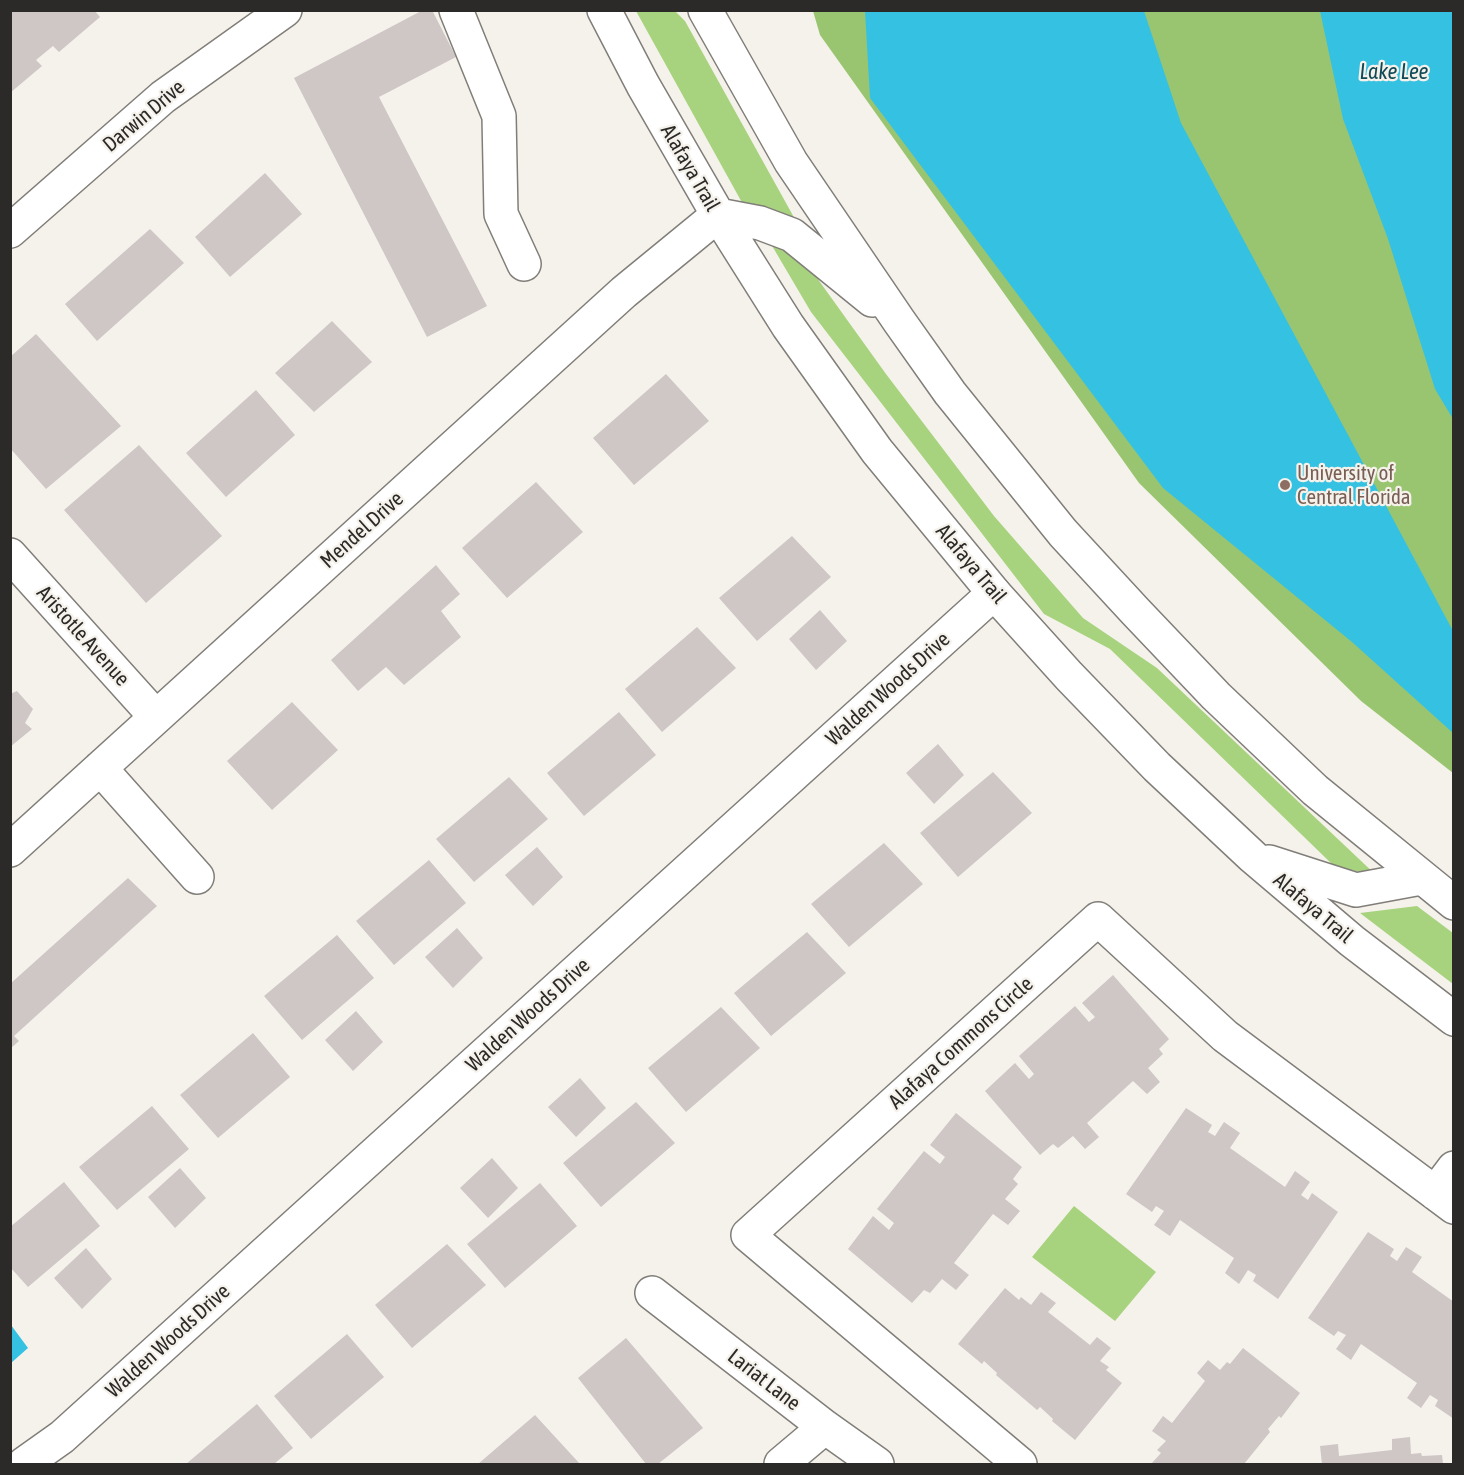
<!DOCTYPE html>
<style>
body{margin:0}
#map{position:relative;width:1464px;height:1475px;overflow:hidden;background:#f5f2eb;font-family:"Asap Condensed",sans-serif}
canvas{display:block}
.frame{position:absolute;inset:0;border:12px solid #2b2a28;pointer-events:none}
</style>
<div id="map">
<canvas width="1464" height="1475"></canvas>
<div class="frame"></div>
</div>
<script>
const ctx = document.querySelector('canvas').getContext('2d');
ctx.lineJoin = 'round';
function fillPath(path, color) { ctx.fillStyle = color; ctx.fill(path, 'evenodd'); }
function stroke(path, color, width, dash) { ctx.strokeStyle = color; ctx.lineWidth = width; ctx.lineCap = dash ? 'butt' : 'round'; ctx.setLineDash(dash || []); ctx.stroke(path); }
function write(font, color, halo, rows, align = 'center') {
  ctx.font = font + ' "Asap Condensed",sans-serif'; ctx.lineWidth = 4.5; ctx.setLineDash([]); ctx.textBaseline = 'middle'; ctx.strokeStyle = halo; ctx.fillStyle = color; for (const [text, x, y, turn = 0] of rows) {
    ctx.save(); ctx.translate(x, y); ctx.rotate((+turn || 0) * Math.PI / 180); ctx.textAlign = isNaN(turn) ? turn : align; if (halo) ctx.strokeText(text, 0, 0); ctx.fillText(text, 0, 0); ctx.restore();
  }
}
fillPath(new Path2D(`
 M636,11H675L685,21L796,221L745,208Z
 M768,239L807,264L886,374L994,516L1083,618L1157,668L1377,876L1334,866L1110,649L1044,614L811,312Z
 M1417,906L1453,933V984L1360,913Z
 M1074,1206L1156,1272L1115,1321L1032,1257Z`), '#a8d37e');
fillPath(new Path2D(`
 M813,11H1453V773L1361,701L1139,483L820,35Z`), '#9ac570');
fillPath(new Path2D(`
 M865,11H1144L1181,123L1453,631V733L1352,642L1163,488L870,98Z
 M1320,11H1453V419L1435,389L1388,239L1343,119Z
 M11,1325L28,1348L11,1363H10Z`), '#35c1e2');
fillPath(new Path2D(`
 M10,10H94L100,17L59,52L53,46L36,60L42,66L10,93Z
 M423,10H432L456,57L379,97L487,306L427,337L294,78Z
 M265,173L302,214L230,277L195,237Z
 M150,229L184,263L97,341L65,304Z
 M332,321L372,362L314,412L275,373Z
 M36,334L121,426L46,489L10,448V357Z
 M666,374L709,421L634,485L593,438Z
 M256,390L295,435L226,497L186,453Z
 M139,445L222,536L146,603L64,510Z
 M536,482L583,532L507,598L462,548Z
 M792,536L831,577L757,641L719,598Z
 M436,565L460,594L441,611L461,637L404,685L386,667L358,691L331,660Z
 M820,610L847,641L816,670L789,639Z
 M697,627L736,668L662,732L625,689Z
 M17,691L33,709L25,723L32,729L10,747V694Z
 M292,702L338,750L272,810L227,761Z
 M619,712L656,755L584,816L547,773Z
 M938,744L964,775L934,804L906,773Z
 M993,772L1032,813L958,877L920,833Z
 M509,777L548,819L474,882L436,839Z
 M884,843L923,884L849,947L811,904Z
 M537,847L563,877L533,906L505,875Z
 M429,860L466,903L394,965L356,921Z
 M128,878L157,906L14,1036L19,1041L10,1049V984Z
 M457,928L483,958L453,988L425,957Z
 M807,932L846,973L771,1036L734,993Z
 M337,935L374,978L302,1040L264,996Z
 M1113,975L1169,1039L1159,1049L1163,1054L1148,1068L1160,1082L1147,1094L1133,1081L1087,1123L1099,1137L1085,1149L1073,1136L1058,1148L1053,1144L1040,1155L985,1091L1015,1063L1029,1079L1034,1074L1019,1056L1075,1006L1089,1022L1095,1017L1082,1003Z
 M721,1007L760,1048L686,1112L648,1068Z
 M356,1011L383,1042L353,1071L325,1040Z
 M253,1033L290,1077L218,1138L180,1095Z
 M580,1078L606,1108L576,1137L548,1107Z
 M636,1102L675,1143L601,1207L563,1163Z
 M152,1106L189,1149L117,1210L79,1167Z
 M1186,1108L1212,1125L1208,1132L1215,1136L1224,1122L1240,1133L1230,1148L1285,1187L1295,1171L1310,1182L1301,1195L1308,1200L1312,1193L1338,1212L1278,1299L1253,1281L1256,1275L1248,1270L1239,1284L1225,1273L1234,1258L1180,1220L1170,1236L1154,1225L1164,1211L1156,1206L1152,1212L1126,1194Z
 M956,1113L1022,1167L1013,1179L1018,1184L1005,1199L1020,1211L1008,1225L993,1214L954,1263L969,1275L956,1290L942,1279L930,1293L924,1290L912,1303L848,1249L873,1216L889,1230L894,1223L877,1209L924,1151L940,1164L945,1157L930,1145Z
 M492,1158L518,1188L488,1218L460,1188Z
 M180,1168L206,1198L175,1228L148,1197Z
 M64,1182L100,1226L28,1287L10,1267V1227Z
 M540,1183L577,1226L505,1288L467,1244Z
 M1368,1232L1394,1249L1390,1256L1397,1261L1406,1247L1422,1257L1412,1272L1454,1302V1419L1435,1406L1438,1400L1430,1395L1421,1408L1407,1398L1417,1383L1361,1344L1351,1360L1336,1349L1346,1335L1338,1331L1334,1336L1308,1318Z
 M447,1244L486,1285L412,1348L375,1305Z
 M86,1248L112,1279L82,1309L54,1278Z
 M1005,1288L1019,1300L1021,1297L1031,1305L1041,1292L1056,1303L1048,1312L1090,1345L1097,1337L1111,1348L1100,1361L1109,1367L1106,1370L1122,1383L1075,1440L1052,1421L1053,1419L1040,1407L1037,1410L996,1375L997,1373L984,1361L982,1364L958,1344Z
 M347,1334L384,1377L311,1439L274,1396Z
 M626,1338L703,1428L658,1464H646L578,1378Z
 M1243,1348L1300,1393L1281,1418L1279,1416L1268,1429L1270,1432L1244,1464H1151L1161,1453L1157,1450L1166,1441L1152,1431L1163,1416L1172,1423L1205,1381L1197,1373L1208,1360L1220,1370L1227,1362L1230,1364Z
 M257,1404L293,1448L274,1464H186Z
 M535,1415L580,1464H478Z
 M1410,1437L1411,1454L1421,1453L1422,1456L1442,1455L1443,1464H1322L1320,1446L1338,1444L1339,1456L1392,1450V1439Z`), '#cfc6c6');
const minor = new Path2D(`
 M456,10L499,116L501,214L524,264
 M10,231L163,97L285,10
 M10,555L156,717
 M100,768L197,877
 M10,850L624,292L718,215
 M1435,1193L1454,1168
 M652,1293L825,1427L877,1464
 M24,1464L62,1437L994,593
 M781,1464L825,1427
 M1020,1464L748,1235L1098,919L1225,1036L1454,1207`);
const major = new Path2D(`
 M604,10L643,85L718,215L788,326L877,451L994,593L1069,676L1157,767L1253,857L1352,941L1454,1019
 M705,10L791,162L899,321L950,393L1063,533L1136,612L1216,696L1315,790L1454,903
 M718,215L760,223L792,235L872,300
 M1269,862L1356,890L1421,878`);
stroke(minor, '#817e79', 36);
stroke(major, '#817e79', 36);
stroke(minor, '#fff', 33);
stroke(major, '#fff', 33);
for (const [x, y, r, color] of [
 [1285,485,6,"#8d6e63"]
]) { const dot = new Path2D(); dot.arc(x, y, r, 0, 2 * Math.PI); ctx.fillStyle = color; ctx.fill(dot); stroke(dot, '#f5f2eb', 2); }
write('21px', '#2b2a28', '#f5f2eb', [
 ["Darwin Drive",144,116,-40],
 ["Alafaya Trail",690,168,60],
 ["Mendel Drive",362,530,-42],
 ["Alafaya Trail",971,564,50],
 ["Aristotle Avenue",83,636,48],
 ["Walden Woods Drive",888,689,-42],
 ["Alafaya Trail",1313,908,40],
 ["Walden Woods Drive",528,1015,-42],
 ["Alafaya Commons Circle",961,1043,-42],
 ["Walden Woods Drive",168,1341,-42],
 ["Lariat Lane",764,1380,38]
]);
write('21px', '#785e54', '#f5f2eb', [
 ["University of",1297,473],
 ["Central Florida",1297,497]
], 'left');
write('italic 22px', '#0f4957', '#f5f2eb', [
 ["Lake Lee",1394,72]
]);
</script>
